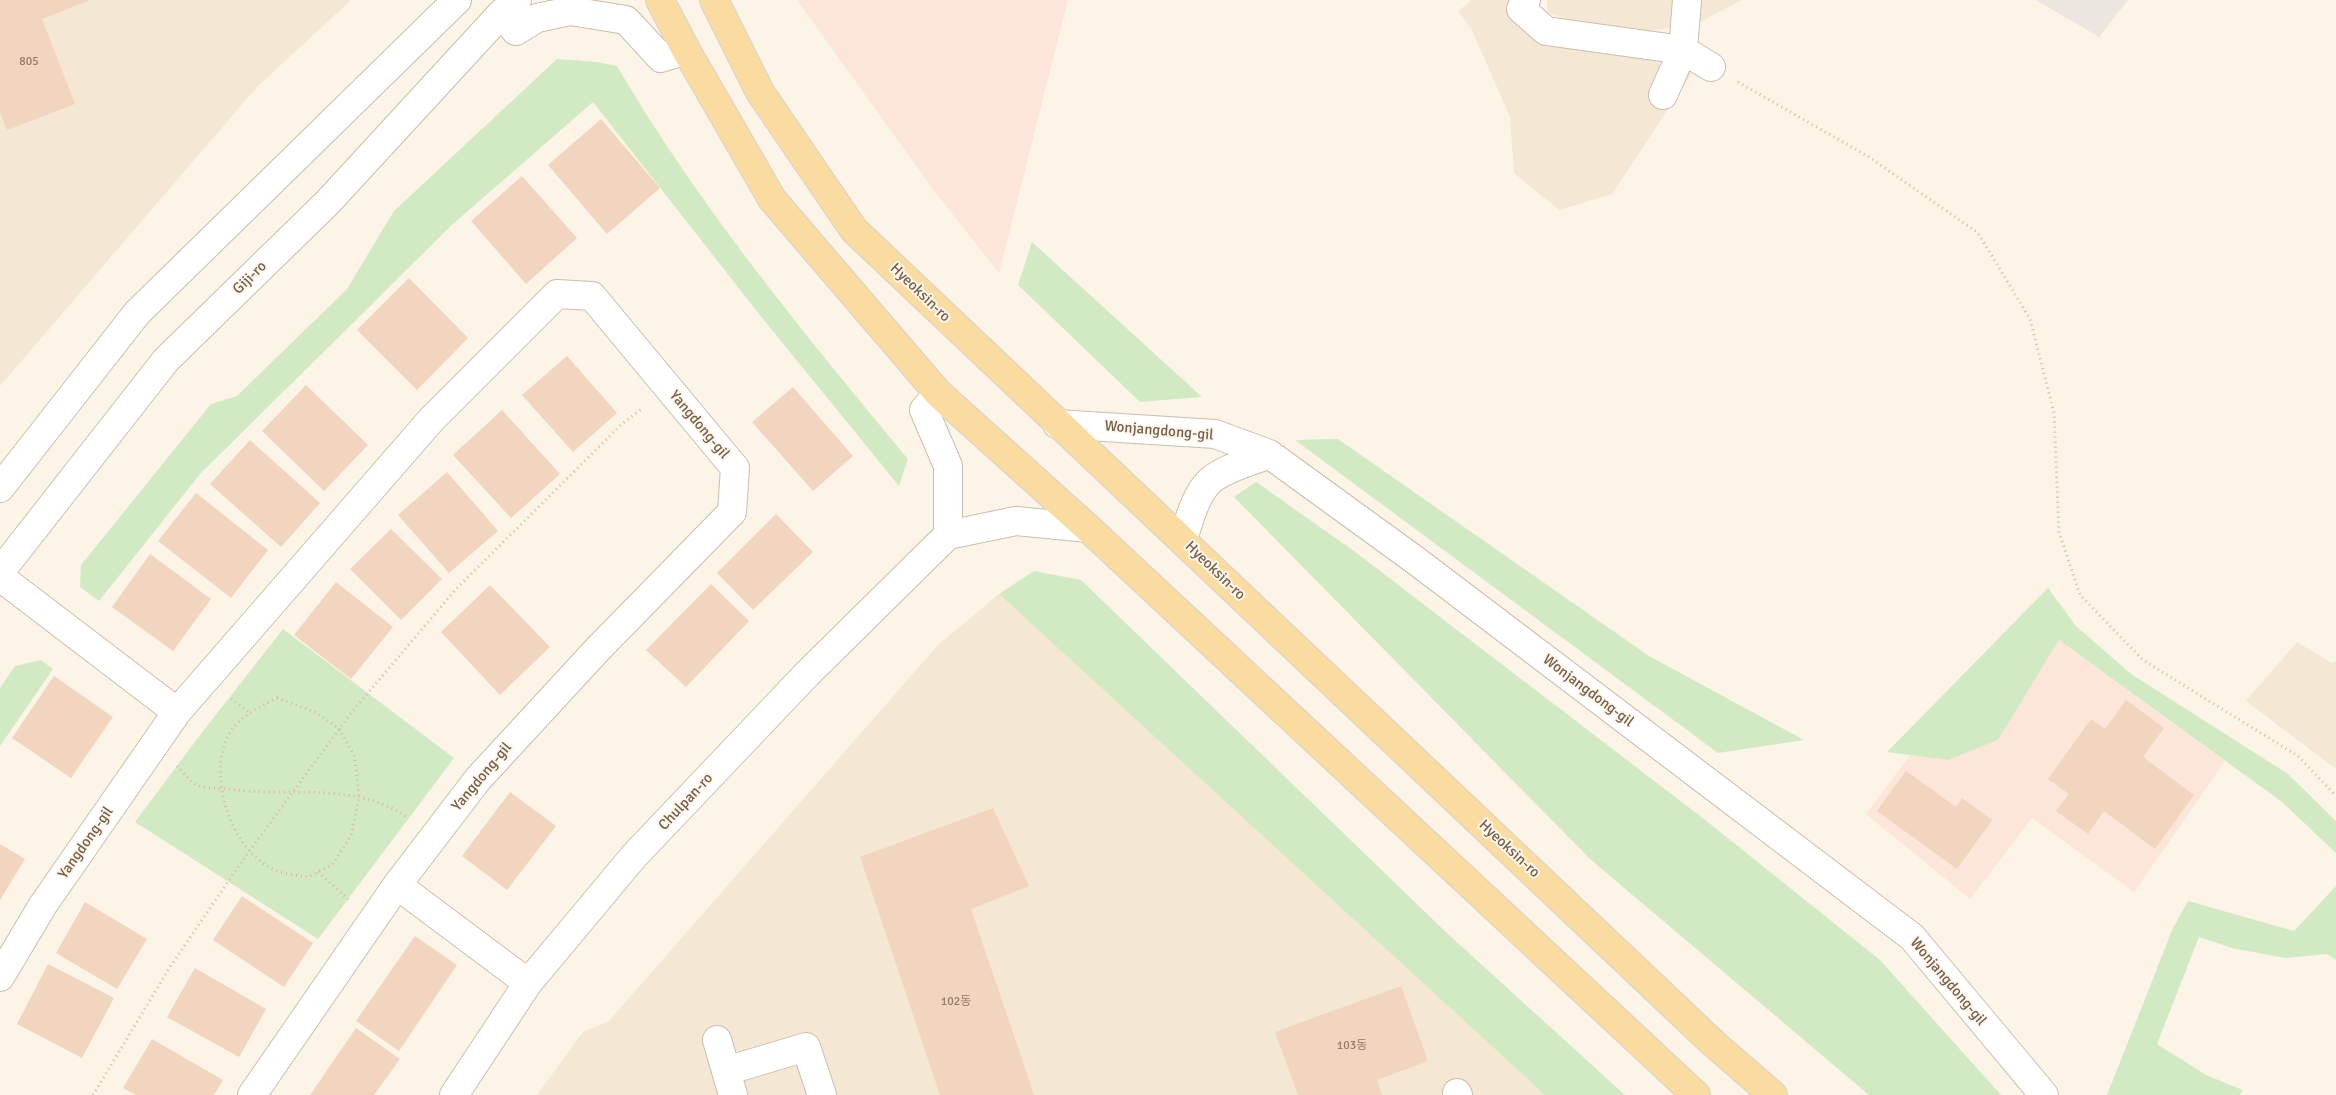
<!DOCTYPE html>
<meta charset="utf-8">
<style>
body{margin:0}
canvas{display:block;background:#fcf4e6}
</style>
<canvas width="2336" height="1095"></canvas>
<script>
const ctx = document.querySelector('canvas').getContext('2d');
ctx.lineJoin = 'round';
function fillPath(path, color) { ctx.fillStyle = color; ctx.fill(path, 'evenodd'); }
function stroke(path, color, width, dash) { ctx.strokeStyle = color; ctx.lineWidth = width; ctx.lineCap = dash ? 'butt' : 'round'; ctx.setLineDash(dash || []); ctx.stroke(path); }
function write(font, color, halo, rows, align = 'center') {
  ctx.font = font + ' Signika,"Noto Sans KR",sans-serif'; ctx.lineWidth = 4; ctx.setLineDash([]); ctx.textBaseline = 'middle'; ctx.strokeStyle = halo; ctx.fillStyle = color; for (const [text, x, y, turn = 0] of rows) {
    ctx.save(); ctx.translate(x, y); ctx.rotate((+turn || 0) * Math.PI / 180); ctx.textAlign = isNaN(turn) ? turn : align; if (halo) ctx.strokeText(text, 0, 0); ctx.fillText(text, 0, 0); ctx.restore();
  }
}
fillPath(new Path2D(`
 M0,0H351L256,88L0,386Z
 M1472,0H1516L1521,27L1622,51L1692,73L1612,194L1559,210L1514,173L1510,117L1471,28L1458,11Z
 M1547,0H1742L1696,24L1648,31L1567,20L1548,12Z
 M999,594L1545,1095H537L583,1032L609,1021L938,645Z
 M2297,642L2332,663L2336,661V769L2246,701Z`), '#f4e7d4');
fillPath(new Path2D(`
 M797,0H1068L999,273L932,188Z
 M2059,640L2225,761L2134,892L2032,818L1970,899L1866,814L1910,755L1948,760L1998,740Z`), '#fce6da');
fillPath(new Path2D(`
 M2036,0H2128L2099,37Z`), '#ece6e0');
fillPath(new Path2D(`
 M557,59L597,62L617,66C698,205 805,335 908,459L899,486L759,314L593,102L453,224L200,474L99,601L80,587L81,565L211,404L237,396L347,289L394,211Z
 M1032,242L1202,397L1140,402L1018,285Z
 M1338,439L1649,656L1804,740L1718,753L1295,440Z
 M1256,482L1354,551L1704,819L1880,960L2001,1095H1869L1590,859L1234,497Z
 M1034,571L1081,580L1449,935L1625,1095H1545L999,594Z
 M2048,588L2076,626L2131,674L2288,774L2336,821V853L2282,802L2059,640L1998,740L1948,760L1887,752Z
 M283,629L454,758L318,939L135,822L200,735Z
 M41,660L53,669L0,746V688L15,666Z
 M2336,886V960L2327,954L2285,958L2232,948L2199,937L2157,1044L2206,1075L2243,1090L2240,1095H2107L2173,928L2188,901L2294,931Z`), '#d2eac4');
fillPath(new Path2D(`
 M0,0H90L42,19L75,104L7,130L0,112Z
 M601,119L660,188L607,234L548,165Z
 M522,176L577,238L526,284L471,221Z
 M409,278L468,338L417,390L357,330Z
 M567,356L617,413L573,452L522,395Z
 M306,385L368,445L324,491L262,431Z
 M793,387L853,456L813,491L752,422Z
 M502,410L560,474L511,518L453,455Z
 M250,440L320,503L281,547L210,484Z
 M447,472L498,531L449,573L398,515Z
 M196,493L268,550L231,598L158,541Z
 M776,514L813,552L753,610L717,573Z
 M391,529L442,579L401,620L350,569Z
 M150,554L211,599L173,651L112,607Z
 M336,582L393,627L351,679L294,635Z
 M711,584L749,621L686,687L646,650Z
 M490,585L550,647L500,695L441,632Z
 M54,676L113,717L71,778L12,738Z
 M2126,700L2164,728L2143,757L2194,795L2155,849L2104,811L2088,834L2056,811L2069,794L2048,779L2091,719L2105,729Z
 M1906,771L1956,807L1962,798L1992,820L1957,869L1877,811Z
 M510,792L556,826L507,890L462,856Z
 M993,808L1029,886L971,909L1034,1095H940L860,857Z
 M0,844L25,859L0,900Z
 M242,896L313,943L284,987L213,940Z
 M85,902L147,939L117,989L56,953Z
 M415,936L457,965L399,1051L356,1021Z
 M48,964L114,998L82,1058L17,1024Z
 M195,968L266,1009L239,1057L167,1017Z
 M1401,986L1428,1061L1377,1080L1382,1095H1298L1275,1032Z
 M356,1028L400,1059L374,1095H310Z
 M152,1039L223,1080L214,1095H136L123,1088Z`), '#f1d5be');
const minor = new Path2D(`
 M1526,0L1521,9L1546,31L1683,50L1711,67
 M501,14L516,31L537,18L570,11L626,20L661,58L686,50
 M1663,95L1683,50L1687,0
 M938,393L924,410L948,466V535
 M1057,424L1215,434L1269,454L1415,560L1912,937L2044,1095
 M0,488L137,313L457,0
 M1183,540C1189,521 1195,494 1211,480C1227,467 1251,462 1269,454
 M0,572L166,360L328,202L501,14L517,0
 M0,577L177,712
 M397,885L528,983
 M0,977L43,905L177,712L431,420L557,294L592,296L735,468L732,512L597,650L478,779L397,885L252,1095
 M717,1040L733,1095
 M726,1071L806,1047L822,1095
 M1457,1093L1458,1095
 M454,1095L528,983L634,856L808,673L948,535L1016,521L1088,528`);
const major = new Path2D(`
 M660,0L686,50L772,199L938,393L1088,528L1696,1095
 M714,0L760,92L854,230L1713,1043L1773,1095`);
stroke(minor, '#cebdac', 30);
stroke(major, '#d8d1cd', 30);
stroke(new Path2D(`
 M1738,82L1869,157L1978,233L2030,319L2054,413L2059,532L2080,595L2143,660L2298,756L2336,796
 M277,698L315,712L339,729L355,757L359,797L351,836L332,865L308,877C296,875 281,874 271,868C230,847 209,779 227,738C236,718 259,707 277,698Z
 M231,699L249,712
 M177,766C183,772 190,782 197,785C205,789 219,788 228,789C288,798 354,780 408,818
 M318,872L349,900
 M93,1095L170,967L240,864L351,713L456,589L623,423L643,408`), '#d6b8a1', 3, [1, 4]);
stroke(minor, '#fff', 28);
stroke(major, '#fadca0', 28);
write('12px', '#947a68', null, [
 ["805",29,62],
 ["102동",956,1002],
 ["103동",1352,1046]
]);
write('15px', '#755c4b', '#fff8ec', [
 ["Giji-ro",250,278,-44],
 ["Hyeoksin-ro",920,293,44],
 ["Yangdong-gil",699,425,50],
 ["Wonjangdong-gil",1159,431,5],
 ["Hyeoksin-ro",1215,571,44],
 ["Wonjangdong-gil",1588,691,37],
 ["Yangdong-gil",482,777,-50],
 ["Chulpan-ro",686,802,-47],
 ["Yangdong-gil",86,843,-55],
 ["Hyeoksin-ro",1509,849,43],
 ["Wonjangdong-gil",1948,982,50]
]);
</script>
